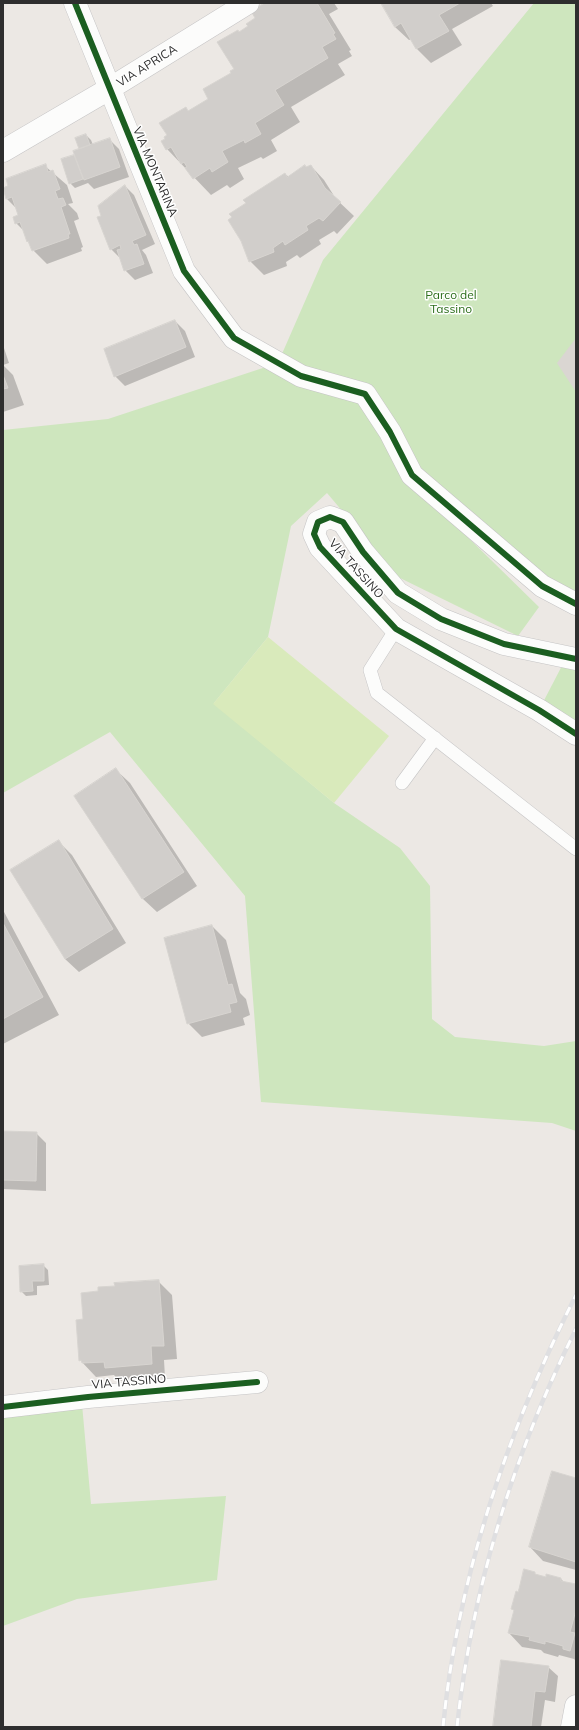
<!DOCTYPE html>
<style>
body{margin:0}
#map{position:relative;width:579px;height:1730px;overflow:hidden;background:#ece8e4;font-family:Mulish,sans-serif}
canvas{display:block}
.frame{position:absolute;inset:0;border:4px solid #2e2e2e;pointer-events:none}
</style>
<div id="map">
<canvas width="579" height="1730"></canvas>
<div class="frame"></div>
</div>
<script>
const ctx = document.querySelector('canvas').getContext('2d');
ctx.lineJoin = 'round';
function fillPath(path, color) { ctx.fillStyle = color; ctx.fill(path, 'evenodd'); }
function stroke(path, color, width, dash) { ctx.strokeStyle = color; ctx.lineWidth = width; ctx.lineCap = dash ? 'butt' : 'round'; ctx.setLineDash(dash || []); ctx.stroke(path); }
function write(font, color, halo, rows, align = 'center') {
  ctx.font = font + ' Mulish,sans-serif'; ctx.lineWidth = 3; ctx.setLineDash([]); ctx.textBaseline = 'middle'; ctx.strokeStyle = halo; ctx.fillStyle = color; for (const [text, x, y, turn = 0] of rows) {
    ctx.save(); ctx.translate(x, y); ctx.rotate((+turn || 0) * Math.PI / 180); ctx.textAlign = isNaN(turn) ? turn : align; if (halo) ctx.strokeText(text, 0, 0); ctx.fillText(text, 0, 0); ctx.restore();
  }
}
fillPath(new Path2D(`
 M534,3H576V604L441,511L539,607L518,636L398,577L327,493L291,526L268,637L214,703L334,803L400,848L430,886L432,1019L455,1037L544,1046L576,1041V1131L552,1123L261,1102L245,896L110,732L3,793V430L108,419L278,363L323,260Z
 M566,658L576,659V734L539,710Z
 M82,1404L91,1504L226,1496L217,1580L77,1599L3,1626V1414Z`), '#cee6be');
fillPath(new Path2D(`
 M268,637L389,736L334,803L213,704Z`), '#d9eabb');
fillPath(new Path2D(`
 M576,338V392L557,363Z`), '#dad6d2');
fillPath(new Path2D(`
 M267,3H334L338,9L329,14L351,50L349,51L352,56L338,64L345,75L291,107L300,122L271,140L277,151L263,159L261,157L238,168L244,179L230,188L227,185L211,195L167,149L163,142L167,139L185,108L189,112L210,99L233,73L235,69L239,33L249,27Z
 M384,3H491L493,6L452,29L462,45L431,63L417,49L412,39L409,40L395,27Z
 M86,135L91,140L93,145L109,139L119,149L129,177L94,189L88,183L75,188L70,183L62,160L76,155L81,149Z
 M45,166L67,185L73,203L68,204L77,213L79,219L74,221L83,247L81,248L82,251L47,264L33,250L24,231L16,223L19,215L17,209L7,199L3,188Z
 M311,166L324,180L336,199L354,216L337,234L334,231L319,240L321,244L300,258L297,255L286,262L287,266L264,275L250,261L247,203L285,174L289,177Z
 M125,186L134,195L155,244L142,250L146,255L153,273L135,280L125,270L121,259L111,249L102,217Z
 M175,321L185,331L195,357L125,386L115,376Z
 M3,345L9,363L3,365L13,375L24,405L3,412Z
 M116,770L130,783L197,886L157,912L143,899L76,796Z
 M59,842L72,855L126,943L79,972L65,959Z
 M3,910L59,1015L3,1044Z
 M212,926L226,940L240,993L246,999L250,1015L243,1018L245,1025L202,1037L188,1023Z
 M3,1132L36,1133L46,1143V1191L3,1189Z
 M43,1265L48,1270L49,1285L37,1286V1295L26,1296L21,1291Z
 M158,1281L172,1295L177,1359L164,1360L165,1377L119,1381L114,1375L96,1377L80,1360L84,1320L100,1292Z
 M576,1480V1570L543,1561L530,1547Z
 M525,1570L546,1578L561,1579L564,1582L576,1585V1661L574,1659L559,1655L558,1657L544,1653L541,1650L522,1647L509,1633L515,1611L512,1609L519,1593Z
 M548,1667L558,1676L555,1702L545,1700L541,1727H494Z`), '#0003');
const building = new Path2D(`
 M265,3H317L335,33L333,34L336,39L322,47L328,58L275,90L284,105L255,123L261,134L245,143L244,140L222,151L228,162L212,172L210,168L193,179L185,168L187,167L184,162L181,164L171,147L166,150L161,141L165,139L164,137L167,135L159,123L186,107L188,111L208,99L203,89L231,73L230,71L234,69L217,42L238,30L239,32L248,26L246,24L255,18L251,11Z
 M381,3H460L439,15L449,31L416,49L401,23L395,27Z
 M86,134L90,145L79,149L75,138Z
 M110,138L120,167L84,180L73,151Z
 M74,155L83,179L69,184L61,159Z
 M46,164L48,172L53,170L60,189L55,191L58,199L63,198L66,205L61,207L70,234H68L69,238L32,251L28,241L27,242L20,222L15,224L13,217L18,215L12,197L6,199L3,188L8,186L6,179Z
 M305,165L306,167L311,165L325,188L341,202L323,221L319,218L306,226L308,230L285,245L283,241L273,248L274,252L249,262L241,241L228,220L232,217L229,214L246,203L243,200L285,173L287,177Z
 M125,185L146,235L132,241L134,245L137,244L144,264L124,271L117,250L121,249L120,245L110,250L97,217L101,216L98,206Z
 M175,320L186,347L114,377L104,349Z
 M3,375L8,388L3,389Z
 M116,768L184,872L142,899L74,796Z
 M59,840L113,929L65,959L10,870Z
 M3,923L43,997L3,1019Z
 M212,925L228,985L232,984L237,1002L229,1004L231,1012L187,1024L164,938Z
 M3,1131L37,1132L36,1181L3,1180Z
 M44,1264V1281H32L33,1291L20,1292L19,1266Z
 M159,1280L164,1346H151L152,1364L105,1368L104,1362L82,1363L81,1360L79,1361L76,1320L83,1319L81,1293L98,1291V1287L115,1286L114,1283Z
 M552,1471L576,1478V1562L529,1547Z
 M524,1569L535,1572V1574L546,1577V1574L561,1578V1581L576,1584V1610L570,1632L575,1633L570,1651L563,1649V1646L545,1641V1644L529,1640L530,1637L508,1633L514,1610L511,1609L516,1591L518,1592Z
 M501,1660L549,1666L545,1692L535,1691L531,1727H493Z`);
fillPath(building, '#d1cecb');
stroke(building, '#d7d4d0', 1);
const service = new Path2D(`
 M396,629L370,670L377,693L576,849
 M402,783L435,738`);
const minor = new Path2D(`
 M75,3L184,271L234,338L301,376L365,394L390,432L412,475L542,586L576,604
 M3,151L109,89L248,3
 M576,659L504,644L441,619L398,593L363,552L343,522L330,517L318,522L314,534L320,547L396,629L539,710L576,734
 M3,1407L88,1397L257,1382
 M572,1727L576,1706`);
stroke(service, '#c5c4c5', 14);
stroke(minor, '#c5c4c5', 23);
stroke(service, '#fcfcfb', 13);
stroke(minor, '#fcfcfb', 22);
const rail = new Path2D(`
 M443,1727C458,1575 508,1430 576,1295
 M457,1727C472,1589 514,1453 576,1329`);
stroke(rail, '#dfdfe1', 4.5);
stroke(rail, '#fff', 3, [9]);
stroke(new Path2D(`
 M75,3L184,271L234,338L301,376L365,394L390,432L412,475L542,586L576,604
 M576,659L504,644L441,619L398,593L363,552L343,522L330,517L318,522L314,534L320,547L396,629L539,710L576,734
 M3,1407L88,1397L257,1382`), '#1b5e20', 6);
write('12px', '#2e2e2e', '#fff', [
 ["VIA APRICA",147,66,-32],
 ["VIA MONTARINA",155,172,67],
 ["VIA TASSINO",356,569,48],
 ["VIA TASSINO",129,1382,-5]
]);
write('12px', '#2c6e1b', '#fff', [
 ["Parco del",451,295],
 ["Tassino",451,309]
]);
</script>
